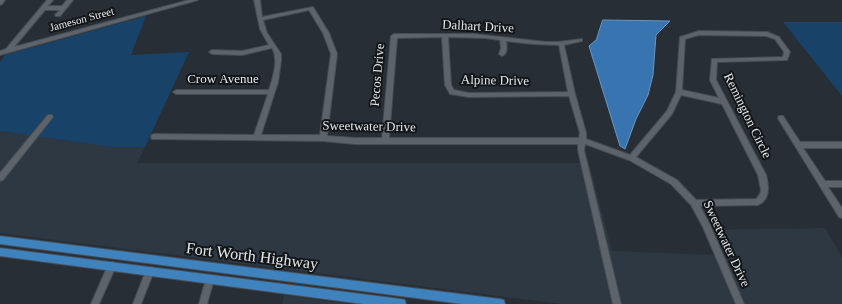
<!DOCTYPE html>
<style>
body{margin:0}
canvas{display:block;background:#272e35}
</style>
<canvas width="842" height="304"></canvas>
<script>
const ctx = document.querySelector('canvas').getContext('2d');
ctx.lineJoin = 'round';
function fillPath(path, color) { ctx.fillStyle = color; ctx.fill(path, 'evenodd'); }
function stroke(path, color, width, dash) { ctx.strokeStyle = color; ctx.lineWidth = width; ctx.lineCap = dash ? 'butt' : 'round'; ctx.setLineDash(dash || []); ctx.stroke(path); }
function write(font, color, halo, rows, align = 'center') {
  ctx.font = font + ' Georgia,serif'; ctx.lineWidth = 4; ctx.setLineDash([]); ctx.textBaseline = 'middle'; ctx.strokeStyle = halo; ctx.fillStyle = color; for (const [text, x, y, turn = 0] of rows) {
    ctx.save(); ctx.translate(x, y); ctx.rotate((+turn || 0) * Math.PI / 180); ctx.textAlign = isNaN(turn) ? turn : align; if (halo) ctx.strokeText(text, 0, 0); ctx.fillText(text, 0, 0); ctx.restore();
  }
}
fillPath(new Path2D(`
 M0,131L112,147H145L137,163H589L612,251L714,255L704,230L825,228L842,257V304H562L0,233Z
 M284,295L350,304H282Z`), '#2d3843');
fillPath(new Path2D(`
 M146,16L131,55L189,52L145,147H112L0,131V62L5,55Z
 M783,22H842V96Z`), '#194269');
const water = new Path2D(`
 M603,20L670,21L656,35L653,75L648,95L636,119L625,149L620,146L589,46L596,40Z`);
fillPath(water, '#3774b0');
stroke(water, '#6a96c2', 1);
const minor = new Path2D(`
 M0,0H5L2,4L0,5Z
 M47,0H53L48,6H62L67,0H73L60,16H56L55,15L60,10H45L14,47L189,0H198L0,55V51L6,49Z
 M254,0H260L262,17L313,7L329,33L337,54L327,136L355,138H382L391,36L394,34H474L546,42H558L582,39V41L564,45L575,94L586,133V139L630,155L667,111L676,92L680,37L699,31L767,32L779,37L790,52L787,60L717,62L716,80L766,175C769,186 770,200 758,205L700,206L710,225L744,304H736L703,227L691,205L671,184L629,160L585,144L584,150L621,304H613L578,150V144H355L323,141L152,139L151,137L152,135L154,134L254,135L268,94H176L173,92L176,90H269C273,77 279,60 272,48L242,55L212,54L209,52L212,50L242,51L269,45L260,29ZM309,10L323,33L331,54L320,135H261L278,82L281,61V54L267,33L263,20ZM699,35L766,36L775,39L784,52L783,57L712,59L710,80L719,98L682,90L685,39ZM442,37L445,85L450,94L469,97L569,96L580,133L579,138H389L397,38ZM448,37L485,38L500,40L501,48L499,54L502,56C508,54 507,46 506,41L533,44L559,45L568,92L469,93L454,90L451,85ZM681,95L722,104L758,175L761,190L760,194L756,199L696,200L677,180L636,157L672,114Z
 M48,115H52L53,117L3,180L0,181V173Z
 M779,116H783L800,142H842V148H803L825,181H842V187H828L842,208V218L839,217L779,120L778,118Z
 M112,262L115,263L116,266L99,304H91L109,263Z
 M150,267L153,268L154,271L141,304H133L147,268Z
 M210,275L213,276L214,279L207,304H199L206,279L207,276Z`);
const major = new Path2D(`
 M0,236L500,299L504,300L505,304H462L0,244Z
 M0,248L401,299L405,300L406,304H363L0,256Z`);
stroke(minor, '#474c53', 2);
stroke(major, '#474c53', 2);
fillPath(minor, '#5c636b');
fillPath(major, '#3e82be');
write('11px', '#e2e7eb', '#131619', [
 ["Jameson Street",82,20,-15]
]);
write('13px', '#e2e7eb', '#131619', [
 ["Dalhart Drive",478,27,3],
 ["Pecos Drive",378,75,-85],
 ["Crow Avenue",223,80],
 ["Alpine Drive",495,81,1],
 ["Remington Circle",747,116,64],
 ["Sweetwater Drive",369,127,1],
 ["Sweetwater Drive",726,244,65]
]);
write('16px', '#e2e7eb', '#131619', [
 ["Fort Worth Highway",252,257,7]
]);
</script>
